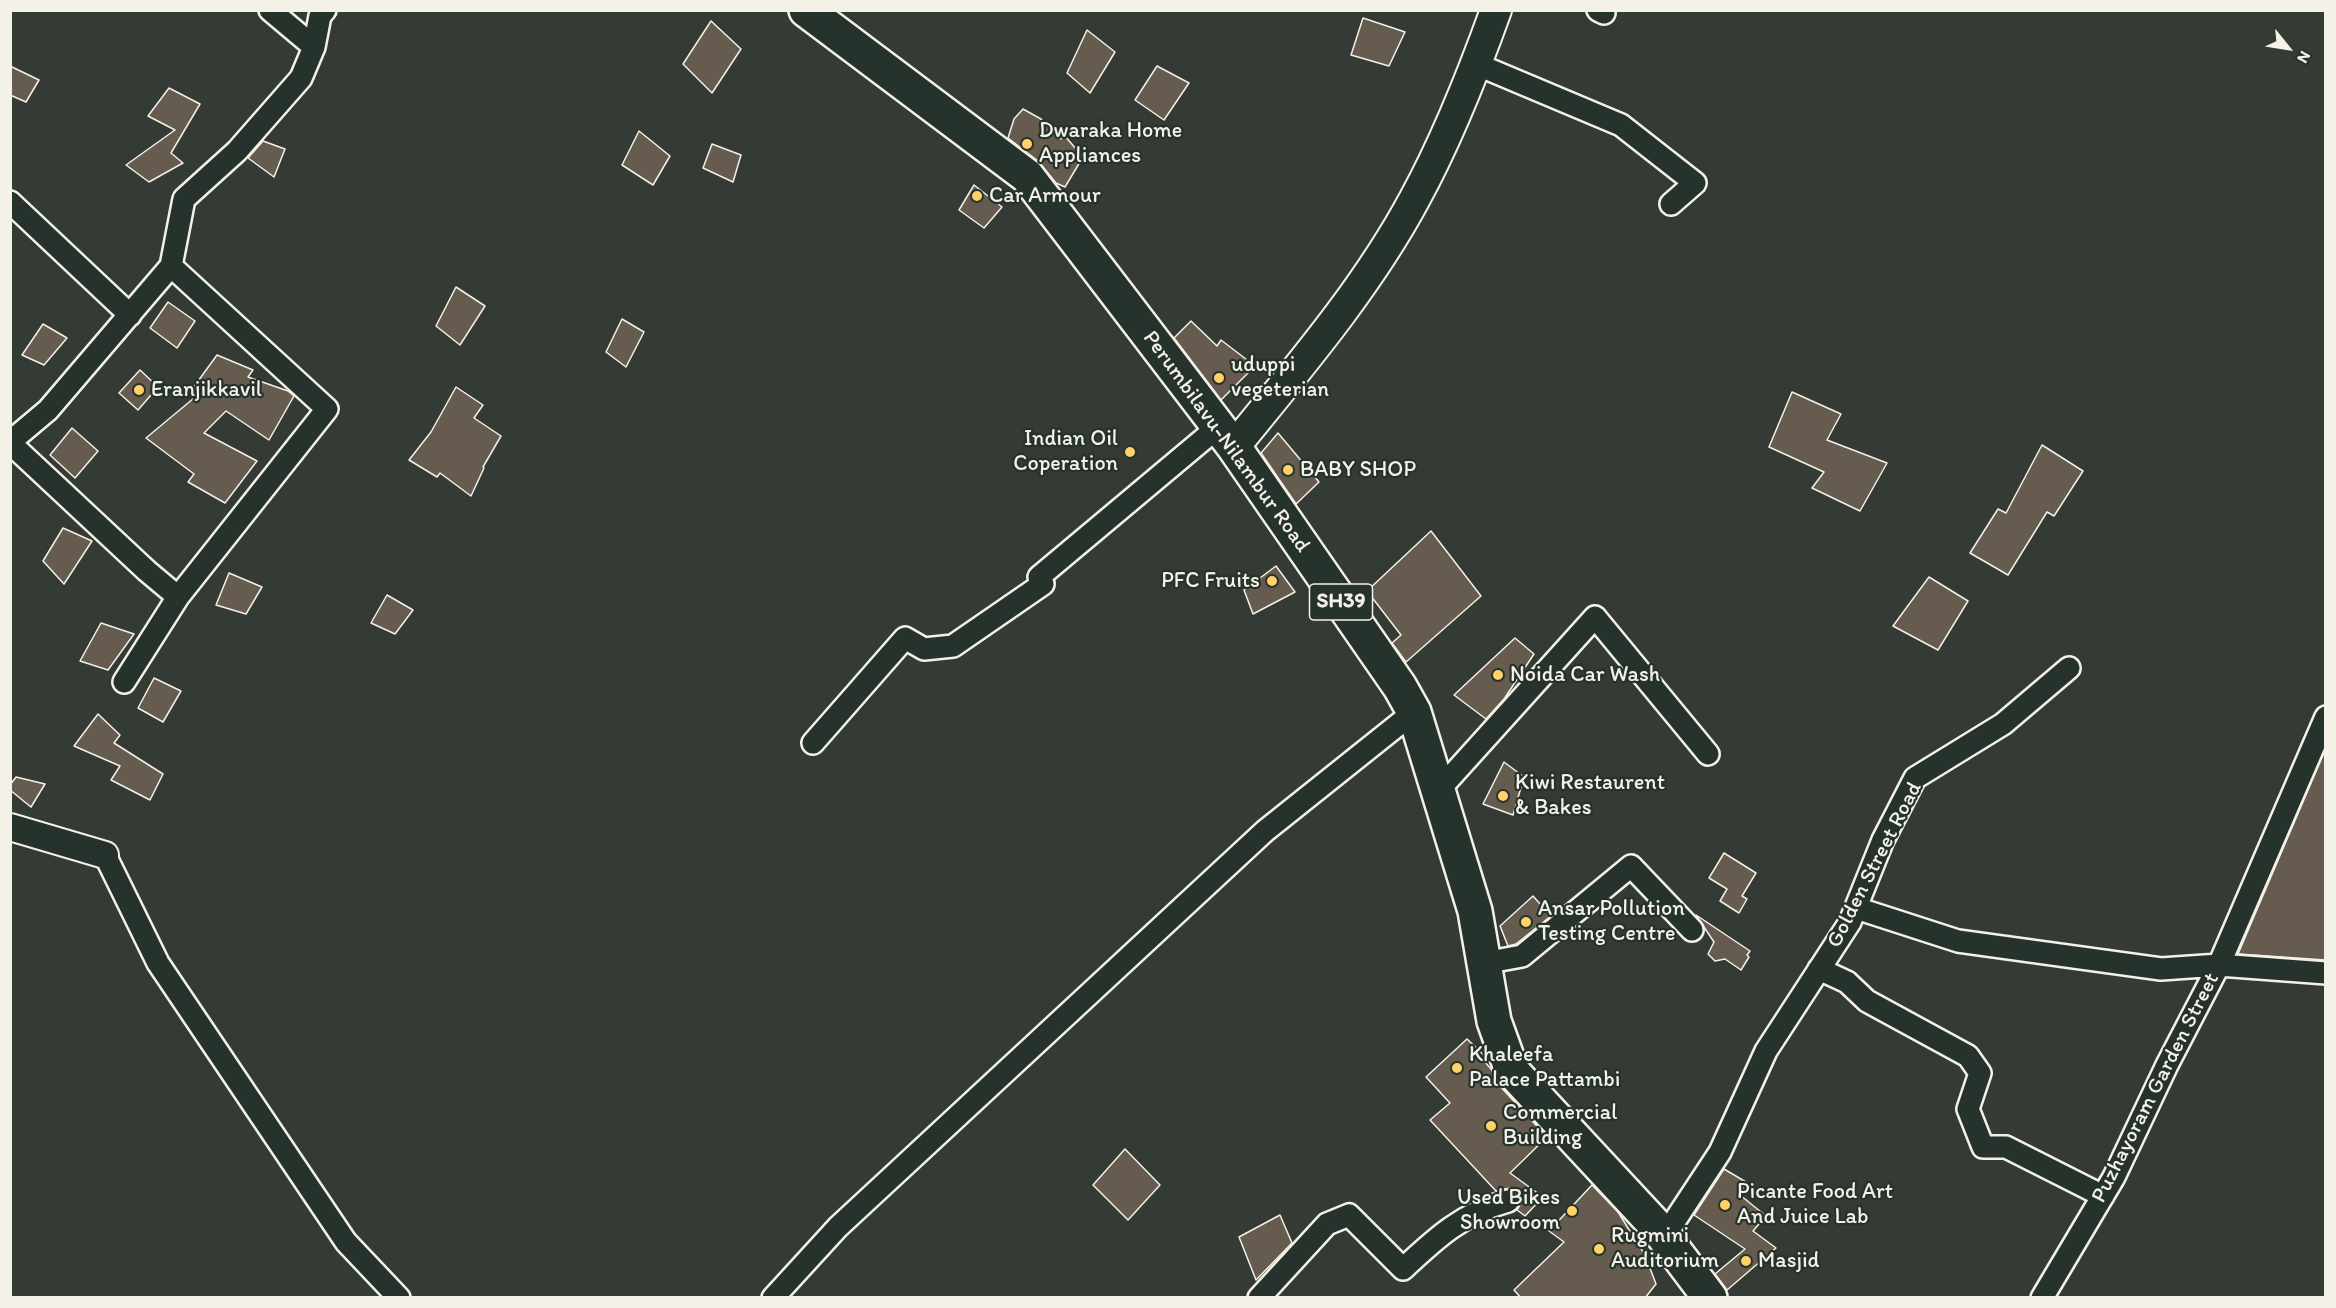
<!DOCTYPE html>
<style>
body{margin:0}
#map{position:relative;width:2336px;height:1308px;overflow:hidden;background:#333b34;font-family:Itim,sans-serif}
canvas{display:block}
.frame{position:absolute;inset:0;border:12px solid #f4f1e8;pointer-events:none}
.north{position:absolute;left:2258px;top:18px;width:60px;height:60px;-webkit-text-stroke:4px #26332d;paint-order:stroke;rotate:120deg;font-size:16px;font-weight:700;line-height:24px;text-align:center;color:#f4f1e8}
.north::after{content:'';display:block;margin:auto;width:21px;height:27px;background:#f4f1e8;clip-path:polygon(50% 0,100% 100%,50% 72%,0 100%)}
</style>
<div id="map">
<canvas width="2336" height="1308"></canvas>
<div class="frame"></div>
<div class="north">N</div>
</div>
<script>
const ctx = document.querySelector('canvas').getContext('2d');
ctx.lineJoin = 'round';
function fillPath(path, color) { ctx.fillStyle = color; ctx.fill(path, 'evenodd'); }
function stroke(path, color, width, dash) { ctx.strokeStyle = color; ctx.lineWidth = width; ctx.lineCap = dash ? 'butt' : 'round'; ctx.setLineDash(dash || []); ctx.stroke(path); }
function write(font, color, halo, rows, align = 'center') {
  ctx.font = font + ' Itim,sans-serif'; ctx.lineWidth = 4.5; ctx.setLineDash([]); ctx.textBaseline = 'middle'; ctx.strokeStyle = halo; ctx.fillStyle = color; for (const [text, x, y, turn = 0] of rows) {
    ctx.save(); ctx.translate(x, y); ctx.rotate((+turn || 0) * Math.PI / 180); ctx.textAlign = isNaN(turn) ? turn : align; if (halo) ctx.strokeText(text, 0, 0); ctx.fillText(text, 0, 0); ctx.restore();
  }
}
const building = new Path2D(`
 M1363,18L1405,32L1389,66L1351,55Z
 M711,21L741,49L712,93L683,64Z
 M1087,30L1115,52L1090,93L1067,73Z
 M10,66L39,80L26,102L10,95Z
 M1157,66L1189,83L1164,120L1135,100Z
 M169,88L200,104L171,153L183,163L149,182L126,165L175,130L148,116Z
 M1023,109L1041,119L1061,139L1064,135L1083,157L1065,187L1056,183L1038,161L1008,138L1014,119Z
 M639,131L670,156L653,185L622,165Z
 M263,141L285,149L274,177L248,158Z
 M712,144L741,155L733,182L703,168Z
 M974,185L1002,207L984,228L959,210Z
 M456,287L485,306L460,345L436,326Z
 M168,302L195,321L177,348L150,328Z
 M622,319L644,332L626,367L606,352Z
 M1191,321L1217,346L1221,340L1255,366L1221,400L1174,338Z
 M43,324L67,338L44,365L22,355Z
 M217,355L253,370L248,377L288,391L294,396L269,440L226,411L204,433L257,461L225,503L188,482L194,474L146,438L200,393L193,388Z
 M140,370L158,387L138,410L119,393Z
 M456,387L483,405L474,418L501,436L483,467L484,468L471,496L440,473L437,477L409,460L431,432Z
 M1792,392L1841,414L1827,440L1887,463L1860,511L1812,488L1824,472L1769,447Z
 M72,428L98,451L75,478L50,455Z
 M1278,433L1319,482L1296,504L1261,453Z
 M2042,445L2083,471L2054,516L2047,512L2008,575L1970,553L1998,509L2006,513Z
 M63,528L92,541L64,584L43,561Z
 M1431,531L1481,596L1406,662L1392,643L1401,635L1367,591Z
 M1276,566L1295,592L1253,614L1244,590Z
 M229,573L262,587L246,614L216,605Z
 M1929,577L1968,601L1938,650L1893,626Z
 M387,595L413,610L395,634L371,623Z
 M101,623L134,634L108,670L80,661Z
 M1515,638L1534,654L1504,699L1486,719L1454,695Z
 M154,678L181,691L163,722L138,708Z
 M98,714L120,735L114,743L163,774L150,800L111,780L120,766L74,746Z
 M2325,750V960L2238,954L2241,947Z
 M1504,762L1524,777L1513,815L1483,804Z
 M16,777L45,784L31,807L10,790V785Z
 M1724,853L1756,873L1742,896L1747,899L1739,913L1720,901L1727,889L1709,878Z
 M1533,896L1551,916L1516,944L1508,946L1500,926Z
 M1696,915L1750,951L1747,955L1749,957L1741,970L1725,959L1715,961L1708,954L1714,942Z
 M1467,1039L1487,1058L1485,1062L1491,1069L1498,1084L1547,1137L1510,1173L1543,1197L1525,1216L1517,1210L1521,1203L1517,1192L1510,1188L1496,1191L1430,1120L1450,1103L1426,1077Z
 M1125,1149L1160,1185L1128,1220L1093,1185Z
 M1724,1169L1746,1182L1740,1195L1766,1216L1753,1231L1776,1248L1727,1290L1715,1274L1745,1249L1694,1215Z
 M1592,1185L1618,1212L1645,1255L1656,1284L1645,1298H1521L1514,1290L1564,1242L1549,1231Z
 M1280,1215L1292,1243L1256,1280L1239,1237Z`);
fillPath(building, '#655c4f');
stroke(building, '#f4f1e8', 1.5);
const minor = new Path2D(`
 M270,10L314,47
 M1598,10L1604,13V10
 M1476,64L1621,125L1695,183L1671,204
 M10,202L130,315
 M171,266L327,409L178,597
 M10,442L48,410L171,266L184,199L237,151L301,78L314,47L320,16L325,10
 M10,443L147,571L178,597L124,682
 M2326,717L2219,965L2326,973
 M813,743L905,638L924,649L953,646L1043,584L1039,577L1218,427
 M1438,791L1595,617L1708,754
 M105,855L158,963L346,1242L399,1298
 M1856,908L1958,941L2161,969L2219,965L2167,1065L2114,1177L2042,1298
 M1484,963L1522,956L1631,866L1692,930
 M1819,969L1847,982L1867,1001L1968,1056L1980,1073L1968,1109L1983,1147H2006L2103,1196
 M1664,1237L1720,1152L1766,1051L1850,922L1883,840L1915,778L2003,724L2069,668
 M773,1298L838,1227L1265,831L1414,712
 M1259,1298L1327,1224L1349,1215L1403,1269C1436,1238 1463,1213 1508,1201`);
const tertiary = new Path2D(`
 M10,827L105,855`);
const secondary = new Path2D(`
 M1234,447C1298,368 1366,289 1414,200C1447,140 1473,74 1496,10`);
const primary = new Path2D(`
 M806,10L1027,176L1234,447L1400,687L1414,712L1475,911L1494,1021L1512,1071L1656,1226L1710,1298`);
stroke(minor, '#f4f1e8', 26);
stroke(tertiary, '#f4f1e8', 30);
stroke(secondary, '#f4f1e8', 34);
stroke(primary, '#f4f1e8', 38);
stroke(minor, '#26332d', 21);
stroke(tertiary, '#26332d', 26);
stroke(secondary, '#26332d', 30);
stroke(primary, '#26332d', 33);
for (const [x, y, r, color] of [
 [1027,144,6,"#ffd166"],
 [977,196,6,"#ffd166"],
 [1219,378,6,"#ffd166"],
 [139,390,6,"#ffd166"],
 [1130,452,6,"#ffd166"],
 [1288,470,6,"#ffd166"],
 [1272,581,6,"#ffd166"],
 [1498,675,6,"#ffd166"],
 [1503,796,6,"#ffd166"],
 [1526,922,6,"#ffd166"],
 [1457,1068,6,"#ffd166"],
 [1491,1126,6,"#ffd166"],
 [1725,1205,6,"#ffd166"],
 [1572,1211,6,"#ffd166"],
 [1599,1249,6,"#ffd166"],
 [1746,1261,6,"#ffd166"]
]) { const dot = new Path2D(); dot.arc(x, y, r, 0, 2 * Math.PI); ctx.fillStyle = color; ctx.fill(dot); stroke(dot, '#26332d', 2); }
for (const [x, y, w] of [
 [1341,602,63]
]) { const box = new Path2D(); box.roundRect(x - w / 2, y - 18, w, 36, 4.5); ctx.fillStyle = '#26332d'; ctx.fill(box); stroke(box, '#f4f1e8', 1.5); }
write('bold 21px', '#f4f1e8', null, [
 ["SH39",1341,602]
]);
write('22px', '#f4f1e8', '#26332d', [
 ["Dwaraka Home",1039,131],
 ["Appliances",1039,156],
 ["Car Armour",989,196],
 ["uduppi",1231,365],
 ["vegeterian",1231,390],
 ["Eranjikkavil",151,390],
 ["Indian Oil",1118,439,"right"],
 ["Coperation",1118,464,"right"],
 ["BABY SHOP",1300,470],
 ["PFC Fruits",1260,581,"right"],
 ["Noida Car Wash",1510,675],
 ["Kiwi Restaurent",1515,783],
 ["& Bakes",1515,808],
 ["Ansar Pollution",1538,909],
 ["Testing Centre",1538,934],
 ["Khaleefa",1469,1055],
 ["Palace Pattambi",1469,1080],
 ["Commercial",1503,1113],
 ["Building",1503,1138],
 ["Picante Food Art",1737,1192],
 ["And Juice Lab",1737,1217],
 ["Used Bikes",1560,1198,"right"],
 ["Showroom",1560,1223,"right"],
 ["Rugmini",1611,1236],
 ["Auditorium",1611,1261],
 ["Masjid",1758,1261]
], 'left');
write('22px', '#f4f1e8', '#26332d', [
 ["Perumbilavu-Nilambur Road",1226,442,54],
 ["Golden Street Road",1875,865,-63],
 ["Puzhayoram Garden Street",2156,1088,-63]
]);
</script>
